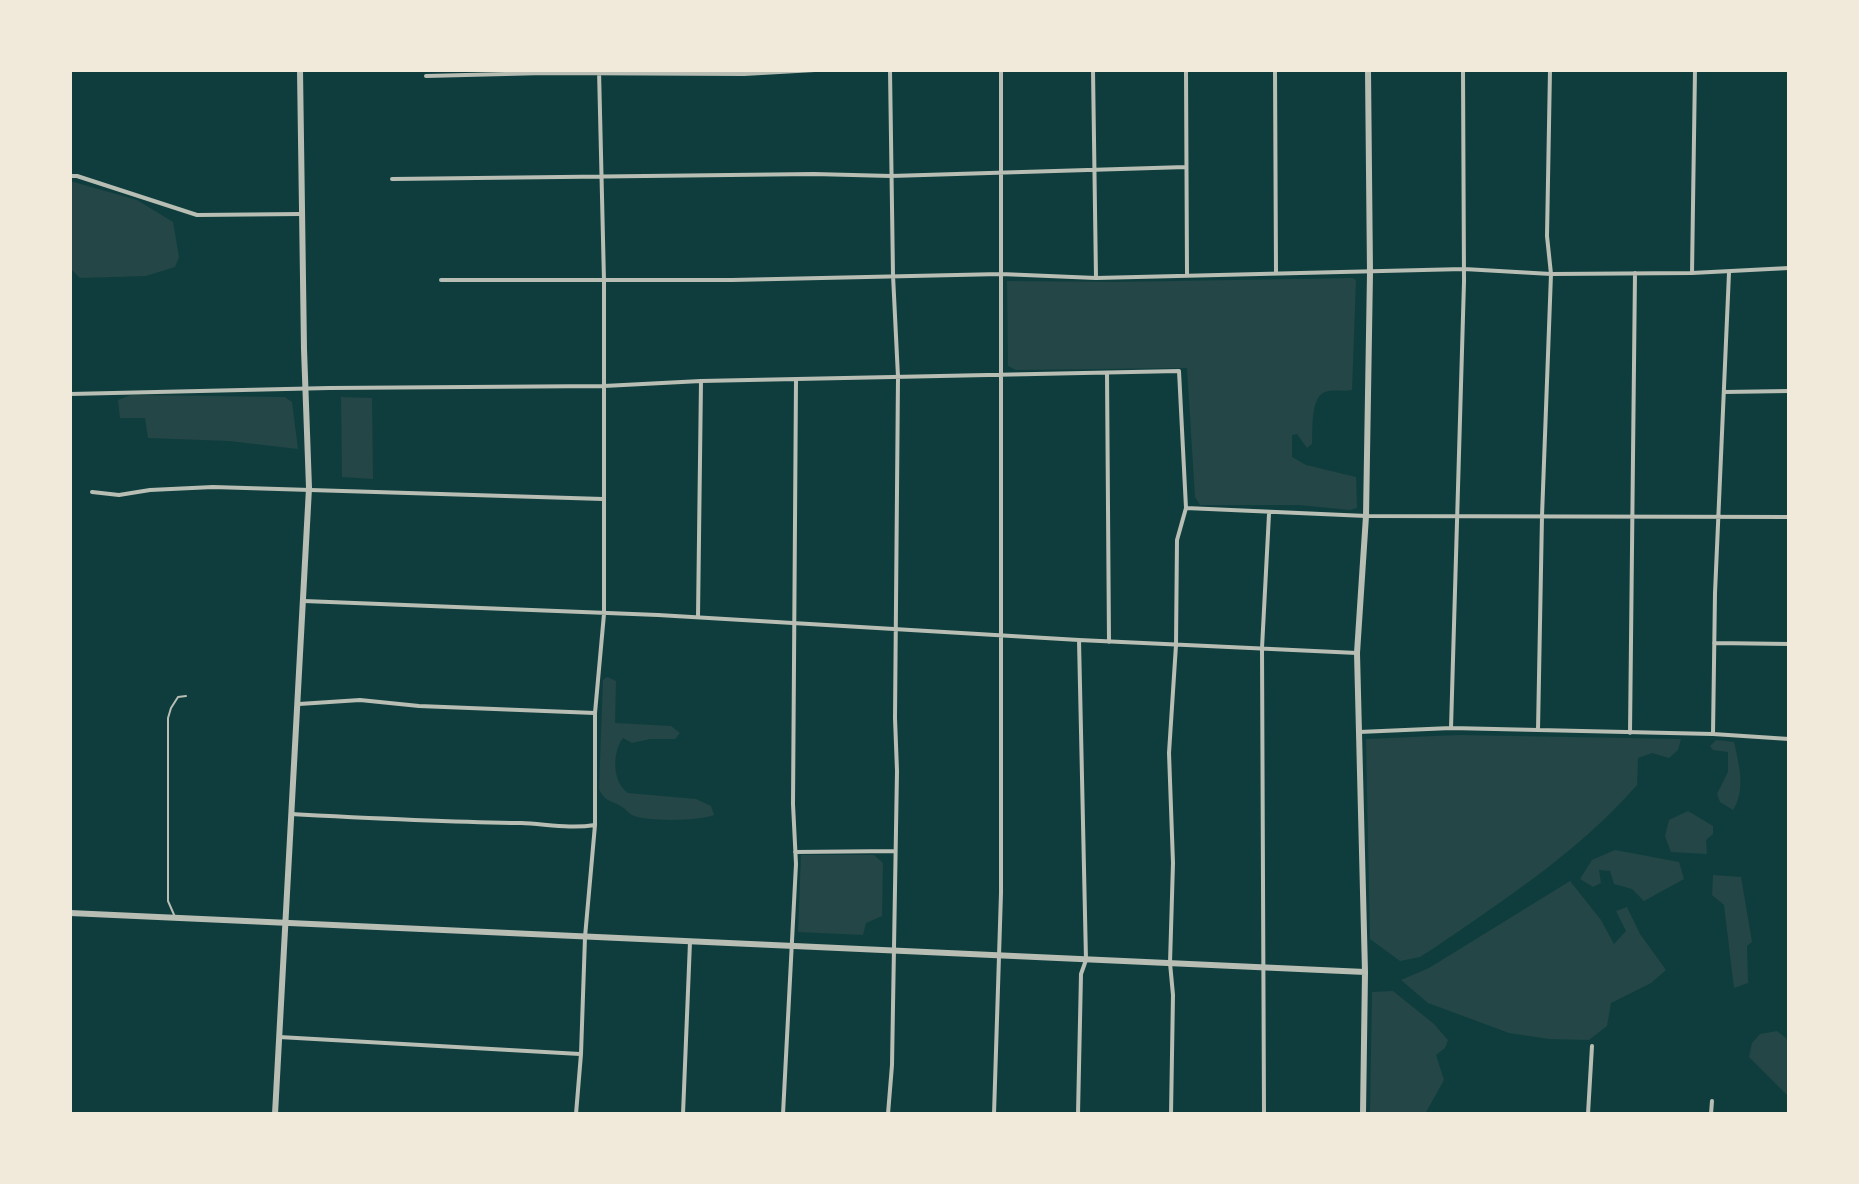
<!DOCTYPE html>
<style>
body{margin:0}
#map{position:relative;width:1859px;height:1184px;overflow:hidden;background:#0f3d3e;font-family:"Noto Sans",sans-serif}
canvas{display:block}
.frame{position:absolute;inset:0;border:72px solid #f1e9da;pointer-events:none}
</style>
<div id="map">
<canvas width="1859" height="1184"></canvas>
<div class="frame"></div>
</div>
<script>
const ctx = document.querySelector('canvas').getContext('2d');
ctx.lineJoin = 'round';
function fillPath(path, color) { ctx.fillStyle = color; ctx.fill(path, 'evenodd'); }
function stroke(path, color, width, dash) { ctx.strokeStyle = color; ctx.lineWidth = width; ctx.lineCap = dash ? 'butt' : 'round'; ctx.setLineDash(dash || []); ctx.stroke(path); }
fillPath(new Path2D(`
 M70,181L137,200L173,222L179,257L175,267L146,276L80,278L70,268Z
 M1352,278L1356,280L1352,390C1344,392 1333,389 1325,392C1310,397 1313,431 1312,444L1307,448L1297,434L1292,435V457L1306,465L1356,477L1357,508L1350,510L1299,505H1200L1195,497L1187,368L1016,370L1008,366L1007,281L1116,282Z
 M131,395L285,397L292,402L298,449L229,441L148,438L145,418H120L118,400Z
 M341,397L372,398L373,479L342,477Z
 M607,677L616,681L615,723L671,726L680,733L675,739H650L632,743L623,738C612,752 612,782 628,793L696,799L711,806L714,815C700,821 646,822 632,815C628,813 626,809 622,807C611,800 605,802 599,789L603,680Z
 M1459,735L1681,739L1678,750L1669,758L1652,753L1638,758L1637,785C1578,852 1507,898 1434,948L1420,957L1400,961L1370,939L1366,739Z
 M1716,740L1734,742C1739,764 1746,790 1733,810L1720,802L1717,794L1728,772V752L1713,750L1710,746Z
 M1688,811L1713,826V834L1706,840L1707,854L1671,852L1665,836L1669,820Z
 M1615,850L1679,862L1684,879L1644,901L1632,889L1614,884L1610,871L1599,870L1601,883L1593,887L1580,879L1592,860Z
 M801,855H874L883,863L882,916L866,923L863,935L798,932Z
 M1713,875L1741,877L1752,942L1747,946L1748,983L1734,988L1724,905L1712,895Z
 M1570,881L1601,920L1614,944L1626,931L1616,911L1627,907L1640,934L1666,970L1651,983L1611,1003L1607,1026L1589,1040L1549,1039L1509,1033L1428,1003L1401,980L1429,968Z
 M1393,991L1434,1024L1448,1040L1445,1048L1436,1055L1444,1080L1425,1114H1370L1372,992Z
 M1777,1031L1786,1038L1789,1045V1097L1749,1057L1752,1043L1760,1034Z`), '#244646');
stroke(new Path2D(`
 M175,917L168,901V718L171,708L178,697L186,696`), '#b8beb3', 2);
stroke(new Path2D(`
 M905,70H950
 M1093,70L1096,278
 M1186,70L1187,274
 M1275,70L1276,273
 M426,76L545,73L744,74L815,70
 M70,176H77L197,215L301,214
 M392,179L814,174L891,176L1186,167
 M1692,273L1695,70
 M441,280H732L1001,274L1096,278L1464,269L1551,274L1692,273L1789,268
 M1107,373L1109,642
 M1724,392L1789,391
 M70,394L329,388L604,386L701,381L1179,371L1186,508L1177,540L1176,645L1169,753L1173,863L1170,963L1173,995L1171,1114
 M92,492L119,495L150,490L213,487L603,499
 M1186,508L1366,516L1789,517
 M304,601L658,615L1079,640L1357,653
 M698,617L701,381
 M1714,643L1789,644
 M299,704L360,700L419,706L595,713
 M1451,728L1464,282L1463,70
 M1538,730L1542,516L1551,274L1547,236L1550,70
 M1359,732L1451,728L1713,734L1789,739
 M1630,733L1635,273
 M1713,734L1715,593L1729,273
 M292,814C369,818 444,822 521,823C546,824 570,829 595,825
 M795,852L895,851
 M279,1037L580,1054
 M576,1114L581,1054L585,937L595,825V713L604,614V281L599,70
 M683,1114L690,942
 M783,1114L796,864L793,804L796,380
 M888,1114L892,1065L897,771L895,718L898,377L893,275L890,70
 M994,1114L1001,893V70
 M1078,1114L1081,974L1086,960L1079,640
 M1264,1114L1262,648L1269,514
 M1588,1114L1592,1046
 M1711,1114L1712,1101`), '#b8beb3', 4);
stroke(new Path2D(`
 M70,913L1365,972
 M275,1114L309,488L304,349L300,70
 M1363,1114L1365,972L1357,653L1366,516L1370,273L1368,70`), '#b8beb3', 6);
</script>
